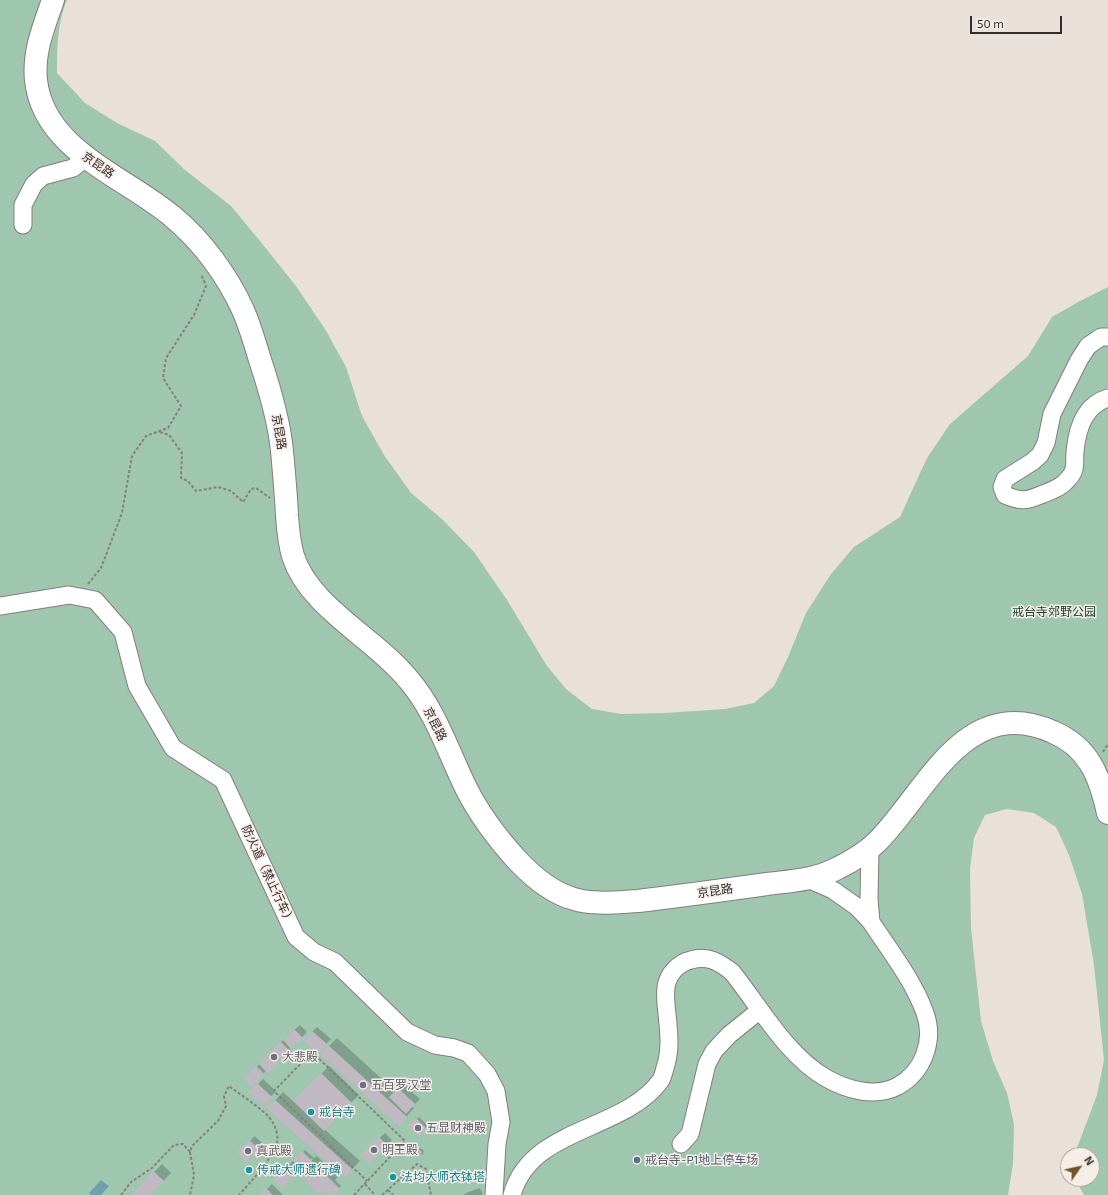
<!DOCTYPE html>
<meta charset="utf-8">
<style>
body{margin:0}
#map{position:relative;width:1108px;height:1195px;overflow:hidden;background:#e9e0da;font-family:"Exo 2",sans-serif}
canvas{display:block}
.north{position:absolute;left:1060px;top:1147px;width:40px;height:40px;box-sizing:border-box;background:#f7ede7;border:1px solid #a8a09c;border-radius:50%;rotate:56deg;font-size:11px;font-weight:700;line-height:16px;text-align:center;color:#312d2b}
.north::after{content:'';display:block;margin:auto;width:14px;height:18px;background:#725328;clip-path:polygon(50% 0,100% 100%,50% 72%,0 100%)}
.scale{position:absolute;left:970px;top:16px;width:92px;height:18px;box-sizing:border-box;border:2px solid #312d2b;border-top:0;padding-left:5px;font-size:12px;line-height:14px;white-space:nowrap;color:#312d2b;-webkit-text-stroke:3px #f7ede7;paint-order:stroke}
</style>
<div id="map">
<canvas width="1108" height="1195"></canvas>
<div class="north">N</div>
<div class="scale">50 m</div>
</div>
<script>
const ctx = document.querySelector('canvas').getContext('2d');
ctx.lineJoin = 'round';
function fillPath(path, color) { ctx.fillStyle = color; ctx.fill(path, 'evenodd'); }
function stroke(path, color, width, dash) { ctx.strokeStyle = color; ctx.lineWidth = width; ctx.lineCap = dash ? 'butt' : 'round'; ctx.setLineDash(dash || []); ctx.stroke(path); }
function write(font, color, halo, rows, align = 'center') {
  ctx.font = font + ' "Exo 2","Noto Sans SC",sans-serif'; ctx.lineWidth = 3; ctx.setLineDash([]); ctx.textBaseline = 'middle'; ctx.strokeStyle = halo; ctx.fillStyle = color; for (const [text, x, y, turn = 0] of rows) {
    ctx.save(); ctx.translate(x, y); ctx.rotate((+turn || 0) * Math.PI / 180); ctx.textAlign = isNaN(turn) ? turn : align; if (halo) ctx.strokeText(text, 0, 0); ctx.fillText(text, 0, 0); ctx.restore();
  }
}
fillPath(new Path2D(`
 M0,0H67C57,23 57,49 57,73L85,103L117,123L155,141L185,170L231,206L260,241L296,286L325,329L346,367L362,416L384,455L411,493L442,519L474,552L507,600L547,666L566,689L592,709L621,714L665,713L725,709L754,703L774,686L788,657L806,613L831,574L854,547L900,517L927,458L950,424L1028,356L1052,317L1080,301L1108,287V1195H1084L1075,1179H1092V1155H1075L1077,1148L1097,1095L1104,1060L1094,965L1082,894L1069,855L1056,827L1034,813L1007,809L985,815L974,838L970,869L971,928L981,1021L993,1061L1007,1093L1014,1124L1013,1164L1008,1195H0Z`), '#9fc6af');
fillPath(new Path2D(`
 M101,1180L109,1186L101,1195H91L89,1193Z`), '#6ea1ab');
fillPath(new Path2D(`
 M300,1025L307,1032L268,1072L267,1070L252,1085L245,1079L281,1042Z
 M317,1027L331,1039L323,1047L312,1032Z
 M337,1038L396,1092L403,1084L420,1099L412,1107L414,1108L406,1117L321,1054Z
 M329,1066L359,1095L324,1129L360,1161L345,1176L268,1108L283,1092L294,1102Z
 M263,1079L276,1091L268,1100L258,1084Z
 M419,1117L428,1126L420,1136L410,1126Z
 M385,1133L392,1140L369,1163L361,1155Z
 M255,1136L263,1144L246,1160L238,1152Z
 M416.5 1152a3.5 3.5 0 1 1 7 0a3.5 3.5 0 1 1-7 0Z
 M305,1150L314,1158L317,1156L338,1177L335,1180L341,1186L332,1195L299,1173L313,1159L312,1158L302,1167L295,1160Z
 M293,1161L300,1169L281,1187L274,1179Z
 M162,1164L171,1173L150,1195H132Z
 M396,1172L398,1176L392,1180L390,1176Z
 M272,1184L283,1195H261Z
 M480,1188L483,1195H464L466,1193Z`), '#0003');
fillPath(new Path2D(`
 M294,1029L303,1038L291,1049L283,1040Z
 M312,1031L327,1044L318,1054L303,1040Z
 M280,1041L290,1051L268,1074L259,1064Z
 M328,1045L407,1117L399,1126L320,1054Z
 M256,1066L264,1074L252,1087L244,1079Z
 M321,1073L352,1103L324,1131L293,1101Z
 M257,1083L272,1097L264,1106L248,1093Z
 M398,1088L415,1104L406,1114L389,1097Z
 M274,1099L352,1169L345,1178L266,1108Z
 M416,1118L427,1129L420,1137L408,1126Z
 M379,1137L388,1146L369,1164L360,1155Z
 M249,1140L259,1149L246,1162L237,1152Z
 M414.5 1153a3.5 3.5 0 1 1 7 0a3.5 3.5 0 1 1-7 0Z
 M302,1151L340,1189L334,1195H329L325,1191L320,1195L298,1173L302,1169L293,1160Z
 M287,1166L295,1174L281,1188L273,1179Z
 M153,1171L164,1181L151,1195H131Z
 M389.5 1177a3.5 3.5 0 1 1 7 0a3.5 3.5 0 1 1-7 0Z
 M266,1188L273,1195H259Z`), '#c0b9c1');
const minor = new Path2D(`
 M23,225V205L34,184L43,176L73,168L87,157
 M1108,337H1101L1088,346L1079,360L1052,414L1046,443L1040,455L1032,462L1005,479L1002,487L1005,495C1021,502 1027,501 1043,494C1053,490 1062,487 1069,478C1077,469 1074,462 1075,452C1077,429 1084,405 1108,398
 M0,606L69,595L95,600L123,632L137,686L173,748L223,780L296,937L314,952L335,962L407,1032L435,1045L454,1048L468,1053L487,1074L496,1091L501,1122L497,1144L494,1195
 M808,879L833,890L857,907L871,922L869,899L870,849
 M681,1144L690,1134L707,1064L714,1051L729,1035L760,1010
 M512,1195C531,1126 624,1132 661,1080C663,1076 664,1072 665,1068C671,1050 669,1033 667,1014C666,1006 665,996 666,987C668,974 678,963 691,960C708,955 719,962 732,972C760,1007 787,1056 826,1078C847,1090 875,1098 898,1086C923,1072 935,1041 925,1013C913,980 890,951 871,922`);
const major = new Path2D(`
 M53,0C44,26 33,52 36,80C43,150 126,177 173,217C202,241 227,275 243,310C250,326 255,343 260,360C270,390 279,420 282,451C284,473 286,494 287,516C288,529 289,543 293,556C309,607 375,638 408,679C435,710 448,751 466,788C479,814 497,838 517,860C532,876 552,893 574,899C594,905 617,902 638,901C681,896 724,890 767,884C791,881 816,880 838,868C852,861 866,853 878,841C927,791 965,693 1053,732C1089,747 1100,777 1108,813`);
stroke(minor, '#867d79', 19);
stroke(major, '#867d79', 24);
stroke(new Path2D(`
 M160,432L169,435L182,453L181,478L188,481L196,491L218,487L231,491L243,502L251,489L256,488L270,498
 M88,584L101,568L122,513L132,456L146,436L168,428L181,406L163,378L166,358L194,315L206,286L201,274
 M1103,752L1108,744
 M190,1152L194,1175L190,1195
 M365,1184L375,1195
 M388,1190L393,1195
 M121,1195L131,1182L152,1168L174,1145L183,1144L190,1152L192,1146L218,1121L226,1106L224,1096L229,1086C241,1095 255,1104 266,1114C273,1120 279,1133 277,1142C274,1157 249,1184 239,1195
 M354,1195L405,1141L312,1052L274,1091L367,1181
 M382,1195L417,1164L426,1169L431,1195`), '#87817d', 2, [3, 2]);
stroke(minor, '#fff', 17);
stroke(major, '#fff', 22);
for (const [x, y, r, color] of [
 [274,1057,4,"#6b7280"],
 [363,1085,4,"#6b7280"],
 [311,1112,4,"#0f9aa8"],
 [418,1128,4,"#6b7280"],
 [374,1150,4,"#6b7280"],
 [248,1151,4,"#6b7280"],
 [637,1160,4,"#5c6f8a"],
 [249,1170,4,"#0f9aa8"],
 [393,1177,4,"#0f9aa8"]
]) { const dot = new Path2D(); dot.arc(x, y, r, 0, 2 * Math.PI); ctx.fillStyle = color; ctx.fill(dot); stroke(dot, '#f7ede7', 1.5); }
write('12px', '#312d2b', '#f7ede7', [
 ["京昆路",98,165,35],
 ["京昆路",279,432,80],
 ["京昆路",435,724,63],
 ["防火道（禁止行车）",268,875,65],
 ["京昆路",715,891,-8]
]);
write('12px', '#10442c', '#f7ede7', [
 ["戒台寺郊野公园",1054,612]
]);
write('12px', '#5b616d', '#f7ede7', [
 ["大悲殿",282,1057],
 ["五百罗汉堂",371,1085],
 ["五显财神殿",426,1128],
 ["明王殿",382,1150],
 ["真武殿",256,1151]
], 'left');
write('12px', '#0d838f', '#f7ede7', [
 ["戒台寺",319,1112],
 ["传戒大师遗行碑",257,1170],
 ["法均大师衣钵塔",401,1177]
], 'left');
write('12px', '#4e5e75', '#f7ede7', [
 ["戒台寺-P1地上停车场",645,1160]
], 'left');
</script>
